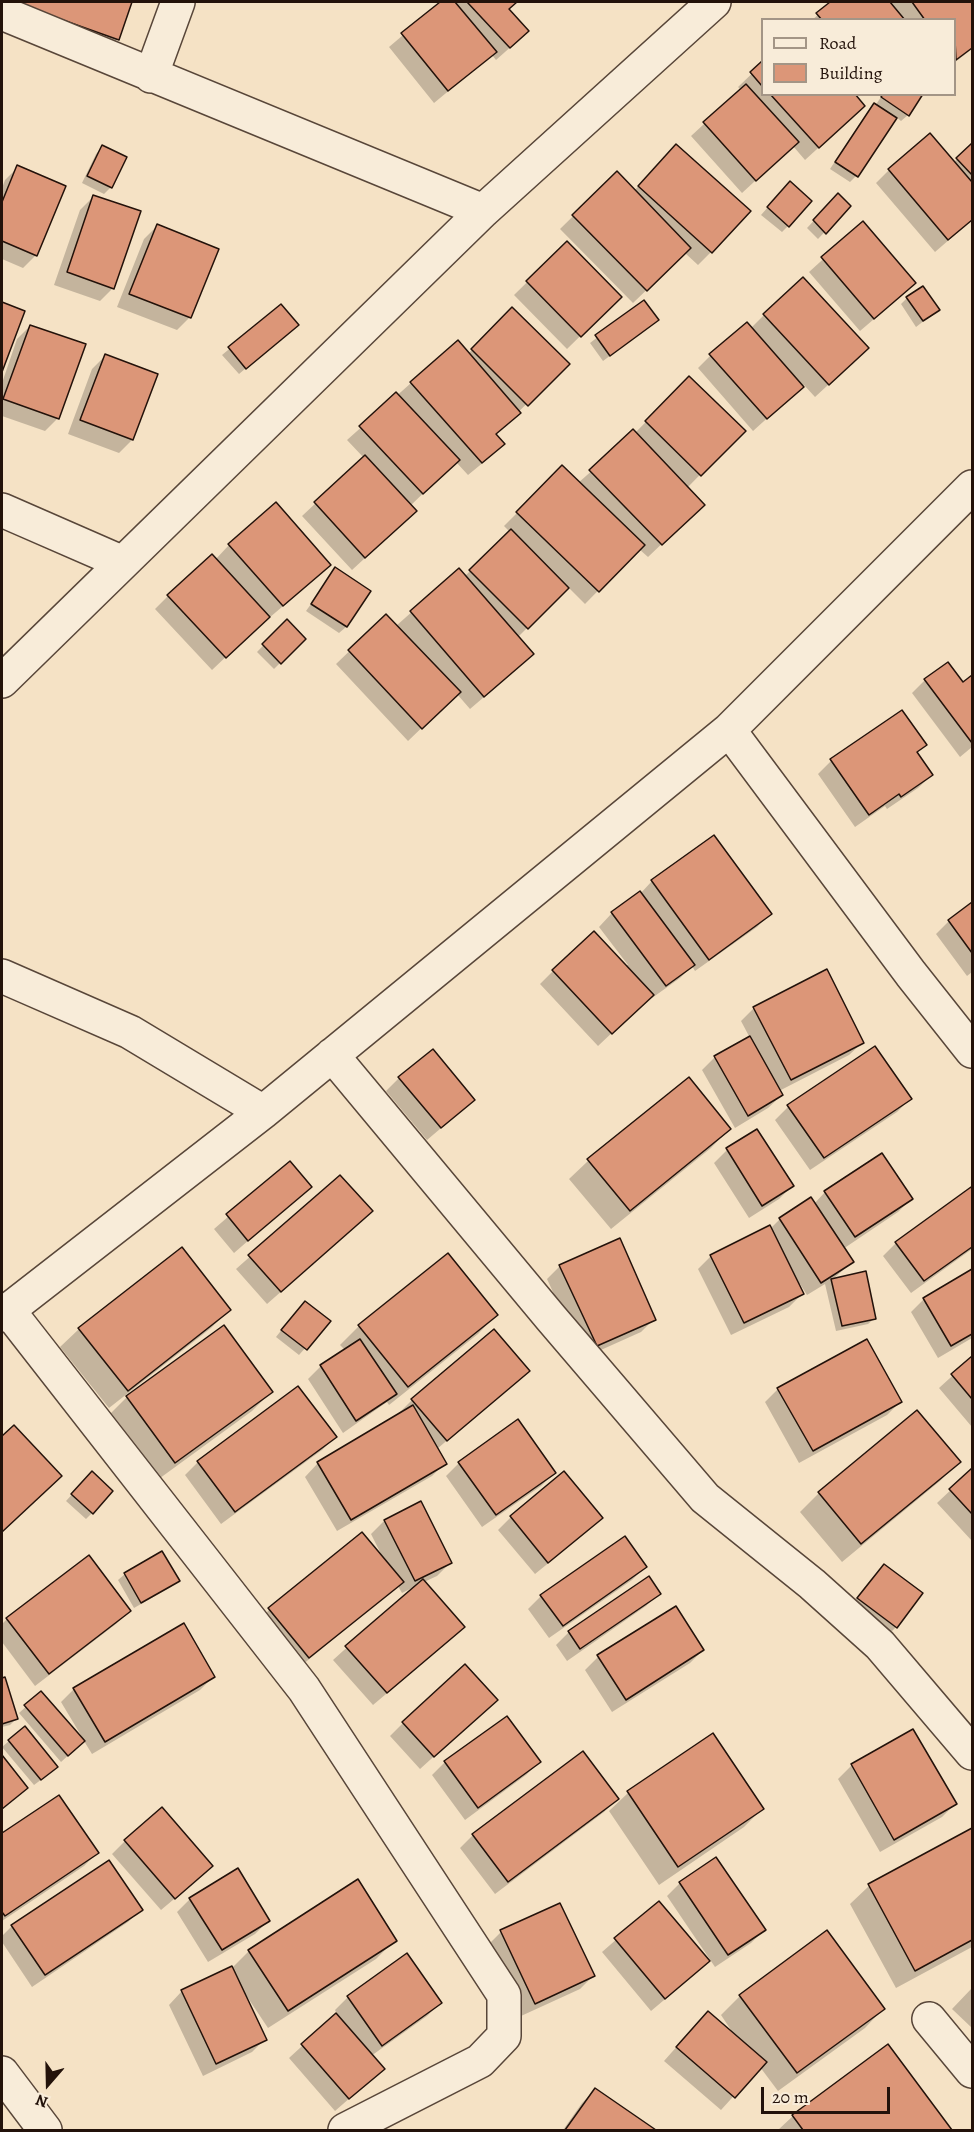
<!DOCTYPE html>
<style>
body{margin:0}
#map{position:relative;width:974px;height:2132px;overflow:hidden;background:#f5e2c5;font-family:Alegreya,serif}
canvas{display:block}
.frame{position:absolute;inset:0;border:3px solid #23120a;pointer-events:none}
.legend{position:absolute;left:761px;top:18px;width:195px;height:78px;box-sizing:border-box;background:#f8ecd9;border:2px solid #a39586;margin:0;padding:8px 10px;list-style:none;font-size:18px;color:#23120a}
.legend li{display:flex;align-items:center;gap:12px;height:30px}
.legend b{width:30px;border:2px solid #a39586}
.north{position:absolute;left:18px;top:2054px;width:60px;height:60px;-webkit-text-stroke:4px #f8ecd9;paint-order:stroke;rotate:200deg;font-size:16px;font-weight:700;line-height:24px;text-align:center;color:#23120a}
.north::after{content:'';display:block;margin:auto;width:21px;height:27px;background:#23120a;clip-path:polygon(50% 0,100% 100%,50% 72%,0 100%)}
.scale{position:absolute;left:761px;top:2087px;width:129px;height:27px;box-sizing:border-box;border:3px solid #23120a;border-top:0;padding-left:8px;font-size:18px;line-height:21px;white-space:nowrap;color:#23120a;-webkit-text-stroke:4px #f8ecd9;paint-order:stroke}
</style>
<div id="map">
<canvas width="974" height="2132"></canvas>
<div class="frame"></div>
<ul class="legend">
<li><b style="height:8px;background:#f8ecd9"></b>Road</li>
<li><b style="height:16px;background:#dc9678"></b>Building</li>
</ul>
<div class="north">N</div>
<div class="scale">20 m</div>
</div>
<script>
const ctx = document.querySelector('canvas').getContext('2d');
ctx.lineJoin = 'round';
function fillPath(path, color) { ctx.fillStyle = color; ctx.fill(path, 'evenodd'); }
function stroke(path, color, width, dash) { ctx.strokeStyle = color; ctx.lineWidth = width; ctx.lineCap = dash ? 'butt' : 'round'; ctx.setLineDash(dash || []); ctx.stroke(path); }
fillPath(new Path2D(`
 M2,2H131L118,39L99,58Z
 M442,2H516L507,10L514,44L496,60L492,55L434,103L389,47Z
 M833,2H972V49L954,63V20H812Z
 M762,64V94H853L850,119L805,160L793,146L742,193L691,136L741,90L738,87Z
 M883,94L908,115L901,121L896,117L856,176L850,182L830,169L868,111L875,106Z
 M972,145V220L935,252L876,183L889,170L953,163Z
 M102,147L125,158L111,187L104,194L82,183L96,154Z
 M663,159L711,252L698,265L685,253L633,303L560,229L617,173L634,191Z
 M18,167L36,255L23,268L2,259V188L5,180Z
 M784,189L788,226L782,232L761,215Z
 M838,195L849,206L818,239L807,228Z
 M93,197L113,288L100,301L54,285L80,210Z
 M863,223L901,296L860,331L809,272Z
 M157,226L190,317L177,330L117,307L144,239Z
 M567,243L620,297L567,349L514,295Z
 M907,298L938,310L916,327L901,304Z
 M643,302L650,326L603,361L590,343Z
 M2,304L23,312L2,368Z
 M281,306L290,331L239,374L222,355Z
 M512,309L567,364L495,435L503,444L490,457L468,475L456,462L410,506L402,524L352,570L302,516L364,458L347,440L411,383L468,354Z
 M764,315L854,361L815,397L804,385L753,431L698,368L711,355L751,328Z
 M30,326L58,418L45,431L2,416V383L17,339Z
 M105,356L132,440L119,453L68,434L92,369Z
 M689,378L743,431L687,488L690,517L648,557L639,549L585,604L568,587L518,637L519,667L470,709L457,694L408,741L336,664L386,616L396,626L459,570L465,576L510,532L504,526L562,468L578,483L635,433Z
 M229,545L316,578L269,618L268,617L212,670L155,609L168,596L215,560Z
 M336,569L369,591L346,627L339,633L306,611Z
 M287,621L304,639L274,669L257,652Z
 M972,677V747L960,757L912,693L925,680L962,684Z
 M925,745L917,753L932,775L918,788L887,809L885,806L855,827L818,774L831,761Z
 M652,881L770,914L757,927L695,971L692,966L680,978L652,998L651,996L598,1046L540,984L553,971L628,965L599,927L612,913L640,894Z
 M972,904V972L967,976L936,934L949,921Z
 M754,1008L863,1042L849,1055L779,1091L782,1095L768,1108L735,1128L702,1070L715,1057L750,1038L741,1021Z
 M875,1048L910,1099L897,1112L810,1170L775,1120L788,1107Z
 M399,1078L460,1112L427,1140L386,1091Z
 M689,1080L729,1129L711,1148L611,1229L569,1179L588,1161Z
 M757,1131L792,1186L779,1199L749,1218L714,1163L727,1150Z
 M290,1163L310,1187L234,1253L214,1229Z
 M340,1177L358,1224L267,1304L236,1269Z
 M970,1189L972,1192V1249L911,1293L883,1256L896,1243Z
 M825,1192L911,1199L898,1212L843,1249L852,1262L832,1280L875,1318L868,1324L836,1331L825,1284L807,1295L800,1284L798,1285L802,1294L789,1307L731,1335L698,1269L711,1256L770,1229L780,1219L814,1204Z
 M560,1266L654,1319L641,1332L583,1358L547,1279Z
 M972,1270V1338L938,1358L911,1312L924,1299Z
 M298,1309L329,1321L299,1355L276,1337Z
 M229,1310L211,1328L109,1408L60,1347L79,1329Z
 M496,1315L478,1334L389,1405L387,1402L343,1433L308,1379L321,1366L345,1350L340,1345L359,1326Z
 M972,1358V1427L939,1388Z
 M528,1371L437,1449L445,1463L432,1476L337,1531L305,1477L318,1463L400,1415L399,1413L412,1400Z
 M778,1389L900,1402L887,1415L799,1463L765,1402Z
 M271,1392L252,1411L156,1481L108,1416L128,1396Z
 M917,1412L958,1462L940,1481L842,1562L800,1512L819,1493Z
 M517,1422L554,1473L541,1486L482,1527L446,1476L459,1463Z
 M14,1427L41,1494L2,1532V1438Z
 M335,1437L322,1450L221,1524L185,1475L198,1462Z
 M972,1470V1541L937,1503Z
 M564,1473L601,1518L588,1531L535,1574L498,1530L511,1517Z
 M86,1479L92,1513L86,1519L66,1501Z
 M420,1503L450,1563L437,1576L424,1582L450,1640L373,1705L333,1660L414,1587L402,1593L398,1586L296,1670L256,1623L269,1610L362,1534L383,1558L371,1534L384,1521Z
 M884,1566L896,1627L883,1640L845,1612L871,1579Z
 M645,1567L632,1580L549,1638L528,1609L541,1596Z
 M125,1574L178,1581L171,1587L134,1608L118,1580Z
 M659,1593L646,1606L567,1661L556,1645L569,1632Z
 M129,1611L116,1624L35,1686L2,1642V1624L7,1619Z
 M703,1650L690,1663L612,1712L585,1670L598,1657Z
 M213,1677L200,1690L92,1754L84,1741L61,1762L19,1713L41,1693L80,1738L82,1737L61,1702L74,1689Z
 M2,1679H4L17,1718L10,1725L2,1727Z
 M482,1713L420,1769L390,1736L403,1723Z
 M913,1731L955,1804L942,1817L880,1852L838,1779L851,1766Z
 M712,1735L762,1809L744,1827L659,1885L609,1811L628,1793Z
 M9,1741L50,1773L34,1785L2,1747Z
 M2,1758L26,1788L2,1810Z
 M445,1762H539L526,1775L465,1820L432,1775Z
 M59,1797L97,1853L84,1866L2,1921V1835Z
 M617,1799L604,1812L495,1894L460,1848L473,1835Z
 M972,1830V1947L896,1988L850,1904L869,1886Z
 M125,1841L198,1879L161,1910L112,1854Z
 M680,1883L764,1930L751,1943L715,1967L667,1896Z
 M190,1899L268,1921L255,1934L208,1962L177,1912Z
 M658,1903L695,1974L651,2011L602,1952Z
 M141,1909L128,1922L32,1987L2,1942V1936L12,1926Z
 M501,1932L593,1976L580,1989L521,2016L488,1945Z
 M827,1932L883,2009L865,2028L778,2091L760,2067L721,2110L664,2061L695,2026L735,2036L721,2015L740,1996Z
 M395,1940L376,1959L268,2028L244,1992L243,1993L265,2039L252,2052L203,2076L169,2005L182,1991L231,1969L249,1951Z
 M407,1955L440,2003L427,2016L371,2056L383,2069L335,2111L289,2058L337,2014L335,2010L348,1997Z
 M972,1988V2028L952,2009Z
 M888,2046L950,2130H778L793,2116Z
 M595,2090L653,2130H563L582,2103Z`), '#0003');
const building = new Path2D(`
 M12,2H132L119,40Z
 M440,2H455L497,52L448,91L401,33Z
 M467,2H517L509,9L529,31L510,48Z
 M830,2H890L905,20H822L816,13Z
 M912,2H972V48L956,60L954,20H925Z
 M762,61V86L750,72Z
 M746,84L799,142L756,181L703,122Z
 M770,94H855L865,106L819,148Z
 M883,94H923L909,116L881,97Z
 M874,103L897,118L858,177L835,162Z
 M930,133L972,182V220L948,240L888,169Z
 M972,143V175L956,158Z
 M676,144L751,211L712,253L638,186Z
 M102,145L127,157L112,188L87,176Z
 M17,165L66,186L37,256L2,241V202Z
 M617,171L691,248L647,291L572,215Z
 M790,181L812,201L789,227L767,207Z
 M838,193L851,206L826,234L813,220Z
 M93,195L141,211L114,289L67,272Z
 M863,221L916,283L874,319L821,257Z
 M157,224L219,249L191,318L129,294Z
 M567,241L622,297L581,337L526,281Z
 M803,277L869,348L829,385L763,314Z
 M923,286L940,310L923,321L906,297Z
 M644,300L659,320L610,356L595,335Z
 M2,302L25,311L2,372Z
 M281,304L299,325L246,369L228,347Z
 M512,307L570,364L528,406L471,349Z
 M747,322L804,387L767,419L709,354Z
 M30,325L86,344L59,419L3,399Z
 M458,340L521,413L496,434L505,444L482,463L410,382Z
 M105,354L158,374L133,440L80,420Z
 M689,376L746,431L701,476L645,421Z
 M396,392L460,460L423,494L359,426Z
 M633,429L705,505L662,545L589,470Z
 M365,455L417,511L365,558L314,502Z
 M562,465L645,545L599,592L516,512Z
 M276,502L331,565L283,606L228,544Z
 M511,529L569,588L528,629L469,570Z
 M212,554L270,617L226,658L167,595Z
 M335,567L371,591L347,627L311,604Z
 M459,568L534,654L484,697L410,611Z
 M386,614L461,692L422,729L348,650Z
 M287,619L306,639L281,664L262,644Z
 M948,662L963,682L972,675V743L924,679Z
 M902,710L927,745L917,752L933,775L901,797L899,794L869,815L830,759Z
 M714,835L772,914L709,960L651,880Z
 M640,891L695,965L666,986L611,912Z
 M972,902V953L948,920Z
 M594,931L654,995L612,1034L552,970Z
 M827,969L864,1043L791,1080L753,1007Z
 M750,1036L783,1095L748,1116L714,1056Z
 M875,1046L912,1099L824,1158L787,1105Z
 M433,1049L475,1100L441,1128L398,1077Z
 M689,1077L731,1129L630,1211L587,1159Z
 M757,1129L794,1186L762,1206L726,1148Z
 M882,1153L913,1199L855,1237L824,1191Z
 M290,1161L312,1187L248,1241L226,1214Z
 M340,1175L373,1211L281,1292L248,1255Z
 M971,1187L972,1189V1247L924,1281L895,1242Z
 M811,1197L854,1262L821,1283L779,1218Z
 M770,1225L804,1294L744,1323L710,1255Z
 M620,1238L656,1320L597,1346L559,1265Z
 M182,1247L231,1310L128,1391L78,1328Z
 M448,1253L498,1315L408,1387L358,1325Z
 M972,1269V1334L951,1346L923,1298Z
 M866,1271L876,1319L842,1326L831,1279Z
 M305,1301L331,1321L307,1350L281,1330Z
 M224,1325L273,1392L175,1463L126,1396Z
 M494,1329L530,1371L447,1441L411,1399Z
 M360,1339L397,1394L356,1421L320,1365Z
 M867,1339L902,1402L813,1451L777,1388Z
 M972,1356V1399L951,1374Z
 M298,1386L337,1437L235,1512L197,1461Z
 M413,1405L447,1464L351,1520L317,1462Z
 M917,1410L961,1462L861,1544L818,1492Z
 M518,1419L556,1473L496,1515L458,1462Z
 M14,1425L62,1476L2,1532V1436Z
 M972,1468V1514L949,1489Z
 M92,1471L113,1491L93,1514L71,1494Z
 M564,1471L603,1518L548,1563L510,1516Z
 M421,1501L452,1563L415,1581L384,1520Z
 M362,1532L404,1582L309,1658L268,1608Z
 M625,1536L647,1567L563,1626L540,1595Z
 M162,1551L180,1581L141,1603L124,1573Z
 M89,1555L131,1611L49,1674L6,1618Z
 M884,1564L923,1593L897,1628L857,1598Z
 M649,1576L661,1594L580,1649L568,1631Z
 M423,1579L465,1627L387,1693L345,1646Z
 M676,1606L704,1650L626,1700L597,1655Z
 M184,1623L215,1677L105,1742L73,1688Z
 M465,1664L498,1700L434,1757L402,1722Z
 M5,1677L18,1719L2,1724V1678Z
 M41,1691L85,1741L68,1756L24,1705Z
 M507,1716L541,1762L478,1808L444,1761Z
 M25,1726L58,1767L41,1780L8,1740Z
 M913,1729L957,1804L894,1840L851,1764Z
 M713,1733L764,1809L678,1867L627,1791Z
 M583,1751L619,1799L508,1882L472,1834Z
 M2,1755L28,1788L2,1809Z
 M59,1795L99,1853L5,1916L2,1912V1833Z
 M162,1807L213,1866L175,1899L124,1840Z
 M972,1828V1940L915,1971L868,1884Z
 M716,1857L766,1930L728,1955L679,1882Z
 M109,1860L143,1910L45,1975L11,1925Z
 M238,1868L270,1921L222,1950L189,1898Z
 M358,1879L397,1941L288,2011L248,1950Z
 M659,1901L710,1961L665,1999L614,1938Z
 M560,1903L595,1976L535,2004L500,1930Z
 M827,1930L885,2009L797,2073L739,1995Z
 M407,1953L442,2003L382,2046L347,1996Z
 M232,1966L267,2040L216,2064L181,1990Z
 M708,2011L767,2062L735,2098L676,2047Z
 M336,2013L385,2069L349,2099L301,2044Z
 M888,2044L952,2130H803L792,2115Z
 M595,2088L656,2130H565Z`);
fillPath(building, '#dc9678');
stroke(building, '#23120a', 1.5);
const minor = new Path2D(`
 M2,13L483,211
 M151,76L178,2
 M2,510L121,562
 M2,681L483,211L714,2
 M729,730L911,974L972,1051
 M2,976L130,1032L263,1112
 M332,1055L551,1318L705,1498L812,1584L880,1645L972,1753
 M8,1310L304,1689L504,1995V2036L480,2061L345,2130
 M2,1315L263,1112L729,730L972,487
 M929,2019L972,2071
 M2,2073L45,2130`);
stroke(minor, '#584639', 36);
stroke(minor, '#f8ecd9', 33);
</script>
